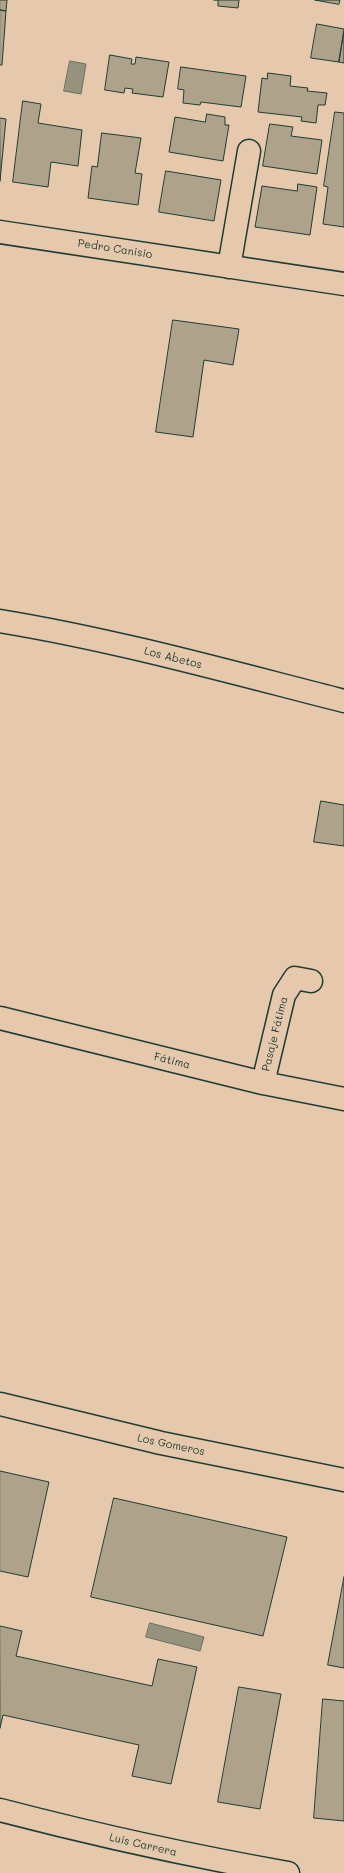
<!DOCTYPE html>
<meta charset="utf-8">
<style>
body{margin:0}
canvas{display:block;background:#e6c9ad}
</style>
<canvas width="344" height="1873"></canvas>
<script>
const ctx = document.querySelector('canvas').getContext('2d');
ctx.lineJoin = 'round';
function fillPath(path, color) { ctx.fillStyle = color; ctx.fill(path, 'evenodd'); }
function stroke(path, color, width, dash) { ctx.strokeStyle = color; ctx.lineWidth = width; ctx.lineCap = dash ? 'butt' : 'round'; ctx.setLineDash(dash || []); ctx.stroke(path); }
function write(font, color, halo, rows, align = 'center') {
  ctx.font = font + ' Mali,sans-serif'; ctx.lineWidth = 3.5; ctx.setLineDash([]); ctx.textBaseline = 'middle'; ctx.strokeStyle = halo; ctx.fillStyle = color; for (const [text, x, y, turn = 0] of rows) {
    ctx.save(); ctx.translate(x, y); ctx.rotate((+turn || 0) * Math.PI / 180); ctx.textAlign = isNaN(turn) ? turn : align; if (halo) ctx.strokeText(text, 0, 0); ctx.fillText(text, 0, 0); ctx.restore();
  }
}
const water = new Path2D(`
 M70,61L86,64L81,94L64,91Z
 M150,1623L204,1637L200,1651L146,1637Z`);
fillPath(water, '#97927d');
stroke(water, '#677060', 1);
const building = new Path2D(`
 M0,0H7L6,11L0,10Z
 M214,0H239L238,8L218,6V0Z
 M315,0H340L339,4Z
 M0,10L6,11L2,65H0Z
 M317,24L344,29L339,62L311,58Z
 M344,32V63L339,62Z
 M110,55L132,59L131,64H135L136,57L169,62L163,97L132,93L133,89L125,88L124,93L105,90Z
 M181,67L246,76L241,107L201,102L200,105L183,103L184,90L178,89Z
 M268,73L291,76L290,86L308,88L307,91L327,93L325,105H318L316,123L301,121L302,117L258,112L262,78L267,79Z
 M23,101L41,104L38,123L82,130L78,166L51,162L48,187L13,182Z
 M335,112L344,113V227L323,224L328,187L324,186Z
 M207,114L225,117V125H229L223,161L169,152L175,117L205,122Z
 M0,118L6,119L0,181Z
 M270,124L293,127L291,136L322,140L317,174L263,166Z
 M102,133L141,138L135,173L142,174L138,205L88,198L92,166L97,167Z
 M166,171L221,180L214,221L159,212Z
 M298,184L317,187L310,235L255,227L262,186L297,191Z
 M173,320L239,329L233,365L204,360L193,437L156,432Z
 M321,801L344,805V846L314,842Z
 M0,1471L49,1482L28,1577L0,1571Z
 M114,1498L287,1537L263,1636L91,1597Z
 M344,1577V1668L328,1665Z
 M0,1626L22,1631L16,1656L152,1686L158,1659L197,1667L171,1784L132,1776L139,1745L3,1715L0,1728Z
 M239,1687L281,1694L260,1809L218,1802Z
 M323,1699L344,1701V1821L314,1818Z`);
fillPath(building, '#aea28b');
stroke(building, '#1f3d34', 1);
const street = new Path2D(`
 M0,232L344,284
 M229,267L249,151
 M0,621C116,640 230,672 344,701
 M0,1018L263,1083L344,1099
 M263,1083L284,995L295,978L311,981
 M0,1404L161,1443L344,1480`);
const secondary = new Path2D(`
 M0,1810C96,1835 191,1856 288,1873`);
stroke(street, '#1f3d34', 25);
stroke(secondary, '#1f3d34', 25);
stroke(street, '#e6c9ad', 22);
stroke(secondary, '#e6c9ad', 22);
write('11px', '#1f3d34', '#e6c9ad', [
 ["Pedro Canisio",115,249,9],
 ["Los Abetos",173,658,14],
 ["Pasaje Fátima",275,1034,-76],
 ["Fátima",172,1061,14],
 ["Los Gomeros",171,1445,12],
 ["Luis Carrera",143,1845,13]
]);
</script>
